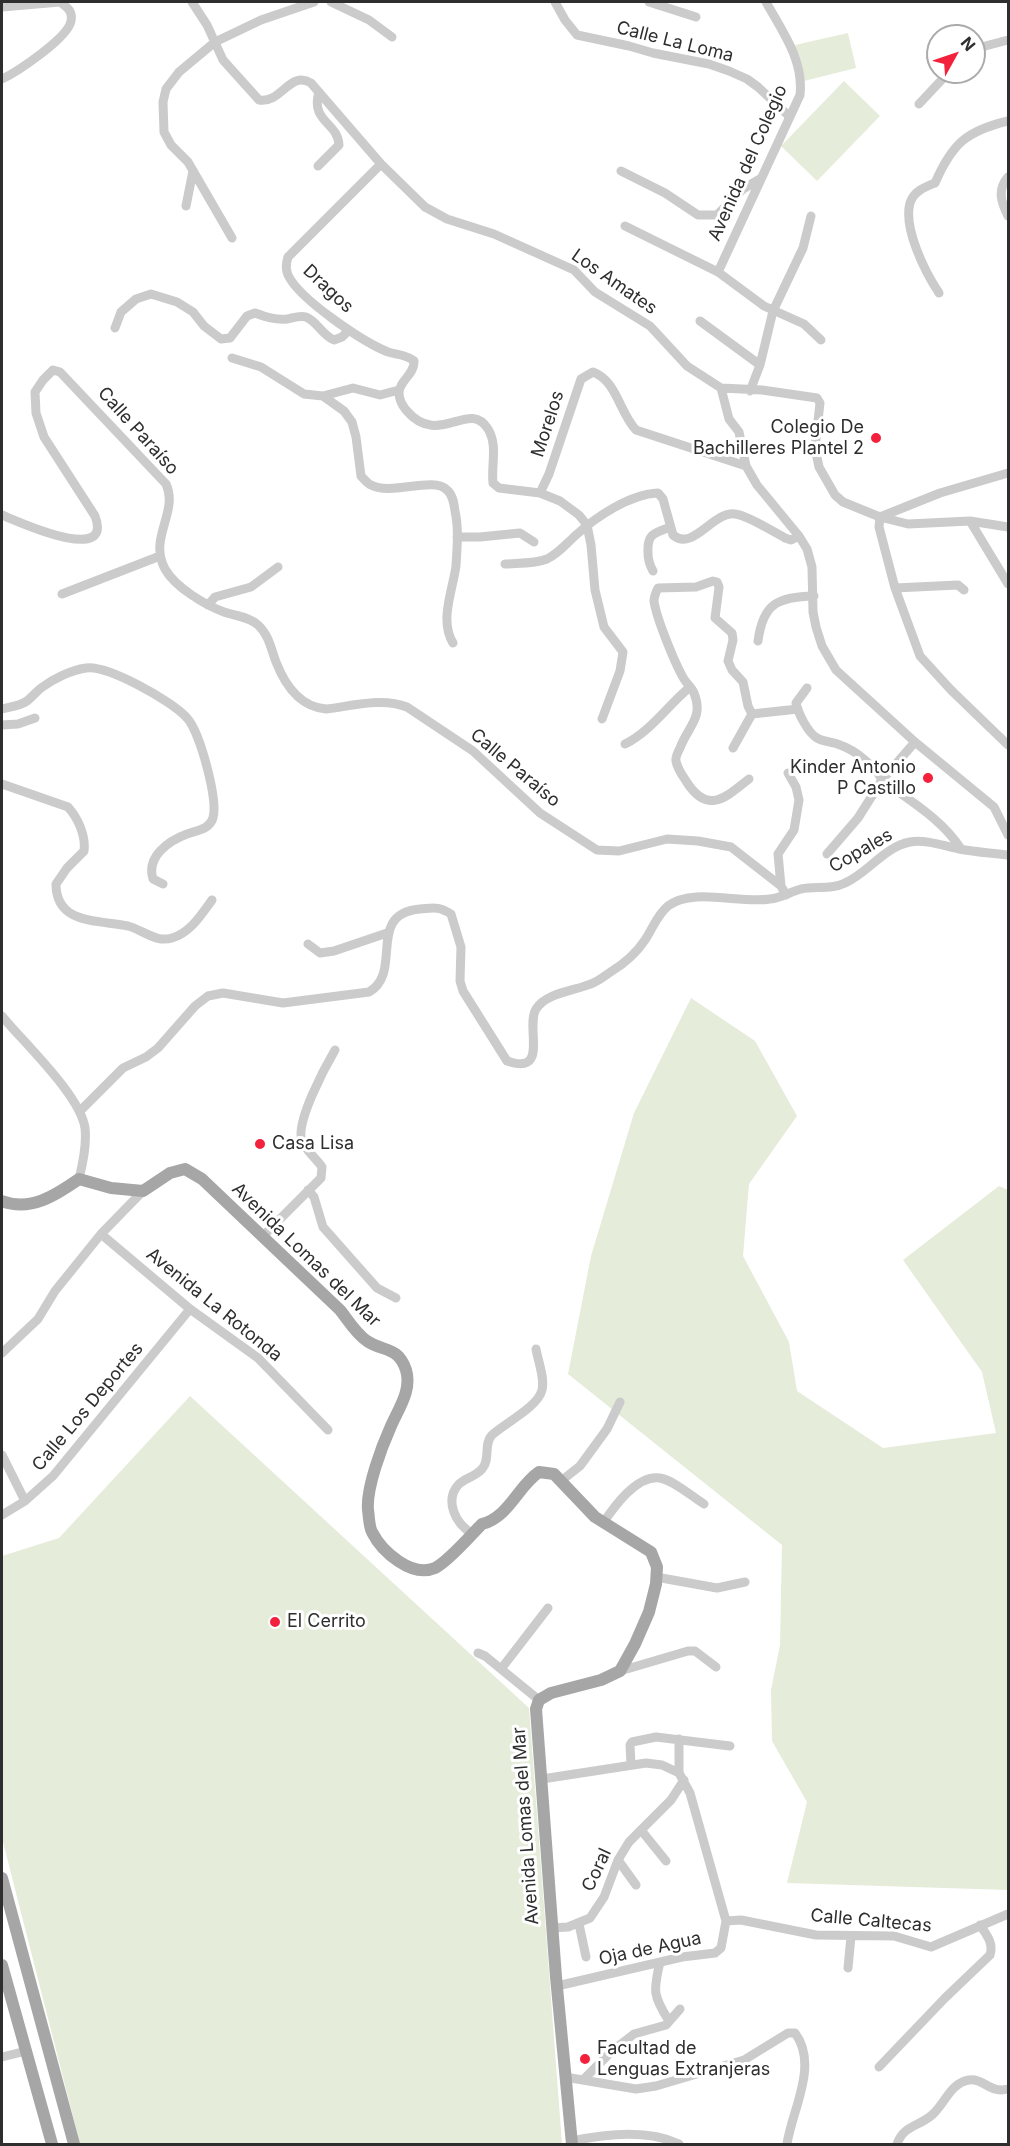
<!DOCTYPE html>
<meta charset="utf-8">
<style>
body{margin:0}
#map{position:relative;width:1010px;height:2146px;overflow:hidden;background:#fff;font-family:Inter,sans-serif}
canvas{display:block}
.frame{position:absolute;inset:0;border:3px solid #2e2e2e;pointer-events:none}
.north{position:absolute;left:926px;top:24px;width:60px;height:60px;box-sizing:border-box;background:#fff;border:2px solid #ababab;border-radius:50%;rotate:50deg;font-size:16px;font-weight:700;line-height:24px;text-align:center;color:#2e2e2e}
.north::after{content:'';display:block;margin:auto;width:21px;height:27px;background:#f4213c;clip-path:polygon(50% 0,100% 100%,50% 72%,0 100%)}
</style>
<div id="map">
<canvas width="1010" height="2146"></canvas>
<div class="frame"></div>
<div class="north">N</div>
</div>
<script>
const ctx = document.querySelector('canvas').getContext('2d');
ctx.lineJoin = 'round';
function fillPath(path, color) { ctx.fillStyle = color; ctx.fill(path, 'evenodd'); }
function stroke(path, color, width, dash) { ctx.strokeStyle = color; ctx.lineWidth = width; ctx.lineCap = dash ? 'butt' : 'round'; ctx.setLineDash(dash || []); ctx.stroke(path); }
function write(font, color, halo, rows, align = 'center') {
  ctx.font = font + ' Inter,sans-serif'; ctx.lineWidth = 6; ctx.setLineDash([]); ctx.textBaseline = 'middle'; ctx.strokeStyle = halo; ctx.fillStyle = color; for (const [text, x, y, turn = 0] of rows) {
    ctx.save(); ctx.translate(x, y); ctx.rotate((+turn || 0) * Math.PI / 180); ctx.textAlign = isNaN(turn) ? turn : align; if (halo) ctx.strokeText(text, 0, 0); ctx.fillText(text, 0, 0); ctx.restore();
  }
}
fillPath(new Path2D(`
 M848,33L856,68L804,81L795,45Z
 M844,81L880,116L817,181L781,146Z
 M691,998L755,1041L797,1116L749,1184L743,1256L789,1342L797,1391L883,1448L996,1433L982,1372L903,1260L999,1186L1008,1190V1890L787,1883L807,1802L772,1741L771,1690L780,1645L782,1545L568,1374L591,1256L634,1113Z
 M190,1396L529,1708L562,2144H80L2,1838V1556L59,1538Z`), '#e5ecda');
stroke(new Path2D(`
 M192,2L207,25L223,60L259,100C281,104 290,70 311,83L381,164L425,207L447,219L494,234L574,270L595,292L650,326L687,366L721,388L762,390L817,398L820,403L815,448L819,467L835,495L843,502L880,517L908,524L970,521L1008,527
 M331,2L369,20L392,37
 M555,2L565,20L577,35L629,46L653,53L709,64L729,71L747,79L758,87L790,117
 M649,2L696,17
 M2,7L60,2C67,7 73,11 71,21C68,38 17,72 2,79
 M974,49L1008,40
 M919,104L949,72
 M381,164L288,257C286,263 285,268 288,275C299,299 363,342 388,352C397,355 406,354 414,361C415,374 399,381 399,393C399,400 402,405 406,410C439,449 469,398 488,429C498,445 491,465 493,483L499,488L540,493L560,501L579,515L587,525L591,545L595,590L604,627L623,652L620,671L602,719
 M318,166L339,145C338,122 310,122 319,92
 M621,171L665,193L698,215H717L743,189L760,179
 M1008,177C997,190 1001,202 1008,216
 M186,206L193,171
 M625,226L718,272L764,306L804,324L821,340
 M232,238L188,162L171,145L164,132L163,102L166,89L179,72L215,42L261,20L314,2
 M718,272L800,95C804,60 782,31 766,2
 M939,293C925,272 903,228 910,203C914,191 925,187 935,183C952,144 966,131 1008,121
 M700,321L760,365
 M115,328L121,312L136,299L151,294L177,302L193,312L204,326L221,339L230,338L247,316L255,313C266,317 275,320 287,319C293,318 299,315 306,317C317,321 321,334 334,340L342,337L348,331
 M232,358L261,367L304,394L323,396L344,411L352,422L356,437L361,476C364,479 367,483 371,485C392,496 433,476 447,490C453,495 454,504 455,511C459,529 457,548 456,566C453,589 439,621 453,643
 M721,388L729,419L739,432L746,466L757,485L799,536L807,549L812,567L813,612L816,627L822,646L836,670L915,742L994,807L1008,835
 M750,391L760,365L773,311L803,248L811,216
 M323,396L353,388L380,395L399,390
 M540,493L549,474L581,379L593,372C617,381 619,412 636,430L746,466
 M2,515C17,521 114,566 95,516L44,437L36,413L35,392L43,380L53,370L60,372L166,484C179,512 148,538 165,569C175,587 205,605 224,612C235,616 248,616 258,625C269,635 271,649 276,662C285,685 300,707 326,709C352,706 382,697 407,707L473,751L540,813L597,850L619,851L667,839L698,841L731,847L781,886L786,895
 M880,517L879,527L895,588L920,656L951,690L1008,745
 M880,517L940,493L1008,473
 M970,521L1008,584
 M457,537H480L520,533L534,542
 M505,564C518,563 535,564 547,559C558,554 567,543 576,535C596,517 630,494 658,493L663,499L673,535C693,552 713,511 735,514C747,515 774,532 785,538L791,540L799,536
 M653,571C649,564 648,560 648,553C647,533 654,534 670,527
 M895,588L958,585L964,590
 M62,594L160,556
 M208,605L215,597L251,587L278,567
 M758,641C763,603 778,597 814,596
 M807,688L796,703C798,713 808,733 817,738C824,742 833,742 840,745C855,750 875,766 882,780C910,801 942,819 961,849
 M2,709C10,707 20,706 27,701C32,697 36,692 41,688C53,679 71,670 86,668C108,665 172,701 187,718C200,732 218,799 213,818C209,830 197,830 187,834C168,841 146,857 153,879L163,884
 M752,714L798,709
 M2,725L18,724L35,718
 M625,744C651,731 668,705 690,687
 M733,748L752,714
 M749,779C726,797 708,816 686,781C682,775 677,768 676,761C675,757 678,752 680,748C688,726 704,718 694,693C692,688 687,684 684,679C675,664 656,617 654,601C654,597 656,592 658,588L696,587L713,581L717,582L719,587L715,618L732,633L733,640L728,661L732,670L743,682L748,706L752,714
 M2,784L68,807C78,818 86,836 84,851L67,868L56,884C56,925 99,920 128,926C143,930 156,943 172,938C190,933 201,915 212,900
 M827,854L858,818L882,780L915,742
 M781,886L778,854L794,830L799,800L796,787L788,773
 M308,944L320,953L334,951L387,933
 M2,1016C24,1043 80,1095 85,1128C87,1145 83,1163 79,1179
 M80,1111L123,1068L146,1057L158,1048L195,1006L208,996L223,993L283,1003L369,992C404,972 365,914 420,909C434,908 438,906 451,914L461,947L460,981L463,991L507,1061C550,1076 525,1027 536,1009C547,992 576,991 593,983C600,980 606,975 612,971C625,963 637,952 645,940C653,928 657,915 668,906C693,887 740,904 770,899C781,898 790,892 801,889C815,886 831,890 845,883C868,873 884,847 910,842C925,839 944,846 959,849C975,852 992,853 1008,855
 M308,1190L314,1197L323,1227L377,1288L396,1298
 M101,1234L190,1309L258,1358L328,1430
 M263,1236L321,1178L322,1167C316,1158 306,1151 302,1141C295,1123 325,1067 335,1050
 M2,1353L38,1319L55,1291L101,1234L143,1191
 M2,1455L25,1501
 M561,1481L580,1466L607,1429L620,1402
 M2,1515L25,1501L53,1476L190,1309
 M603,1523C614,1507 637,1474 660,1478C675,1481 691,1496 704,1504
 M473,1534C455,1524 444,1500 459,1484C465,1478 475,1477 482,1469C491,1459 483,1444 492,1435C505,1423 538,1407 542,1390C545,1378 538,1361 536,1349
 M656,1577L717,1588L745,1582
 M478,1653L485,1656L539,1700
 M501,1669L548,1608
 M620,1671L688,1651H695L716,1667
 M631,1765L630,1745L632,1742L656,1737L730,1746
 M679,1773V1739
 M542,1779L646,1763L662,1765L679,1773L690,1793L726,1921L721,1948L715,1953L682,1957L557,1986
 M641,1830L666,1861
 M618,1860L636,1885
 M726,1921L741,1920L816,1935L894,1936L931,1947L1008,1914
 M579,1924L586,1957
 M552,1928L568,1927L590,1918L604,1897L618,1860L629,1842L671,1800L684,1780
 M660,1962C653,1991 653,1996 669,2021
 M848,1968L851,1936
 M2,2057L26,2051
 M879,2067L945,1998L990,1955C994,1943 986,1934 980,1925
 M565,2077L636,2089L656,2086L744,2060L788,2033H795C819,2065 792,2110 787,2144
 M583,2080L612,2051L634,2034L666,2025L680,2009
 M572,2141C605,2134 648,2129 679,2144
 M897,2144C904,2125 918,2127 932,2115C945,2104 950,2083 969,2080C984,2078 990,2094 1008,2089`), '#cbcbcb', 9);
stroke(new Path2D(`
 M2,1201C31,1212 56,1195 79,1179L111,1188L143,1191L170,1173L185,1169L202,1179L340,1310C348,1320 356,1334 367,1341C383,1352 398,1346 406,1370C412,1390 399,1408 391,1426C382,1446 366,1488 368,1510C369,1516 369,1527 372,1532C382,1552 412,1578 435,1568C448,1562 471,1535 482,1524C509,1517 518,1486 539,1472L554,1474L595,1517L651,1552L657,1567L656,1584L649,1612L635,1644L620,1671L601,1680L551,1693L539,1700L536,1709L556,1977L572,2144
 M2,1878L74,2144
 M2,1965L52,2144`), '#a6a6a6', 12);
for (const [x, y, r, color] of [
 [876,438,6,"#f4213c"],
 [928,778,6,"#f4213c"],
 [260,1144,6,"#f4213c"],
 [275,1622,6,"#f4213c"],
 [585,2059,6,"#f4213c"]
]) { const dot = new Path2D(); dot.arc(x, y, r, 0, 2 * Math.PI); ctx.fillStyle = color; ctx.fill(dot); stroke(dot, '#fff', 2); }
write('18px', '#2e2e2e', '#fff', [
 ["Calle La Loma",675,42,14],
 ["Avenida del Colegio",748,163,-66],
 ["Los Amates",614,282,35],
 ["Dragos",328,289,43],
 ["Morelos",548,424,-72],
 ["Calle Paraíso",138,431,48],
 ["Calle Paraíso",515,768,40],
 ["Copales",861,851,-30],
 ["Avenida Lomas del Mar",306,1255,44],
 ["Avenida La Rotonda",214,1305,39],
 ["Calle Los Deportes",88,1407,-50],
 ["Avenida Lomas del Mar",526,1826,-94],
 ["Coral",597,1870,-65],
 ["Calle Caltecas",871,1921,5],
 ["Oja de Agua",650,1949,-12]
]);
write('18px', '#2e2e2e', '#fff', [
 ["Colegio De",864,428,"right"],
 ["Bachilleres Plantel 2",864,449,"right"],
 ["Kinder Antonio",916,768,"right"],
 ["P Castillo",916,789,"right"],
 ["Casa Lisa",272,1144],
 ["El Cerrito",287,1622],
 ["Facultad de",597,2049],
 ["Lenguas Extranjeras",597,2070]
], 'left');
</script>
